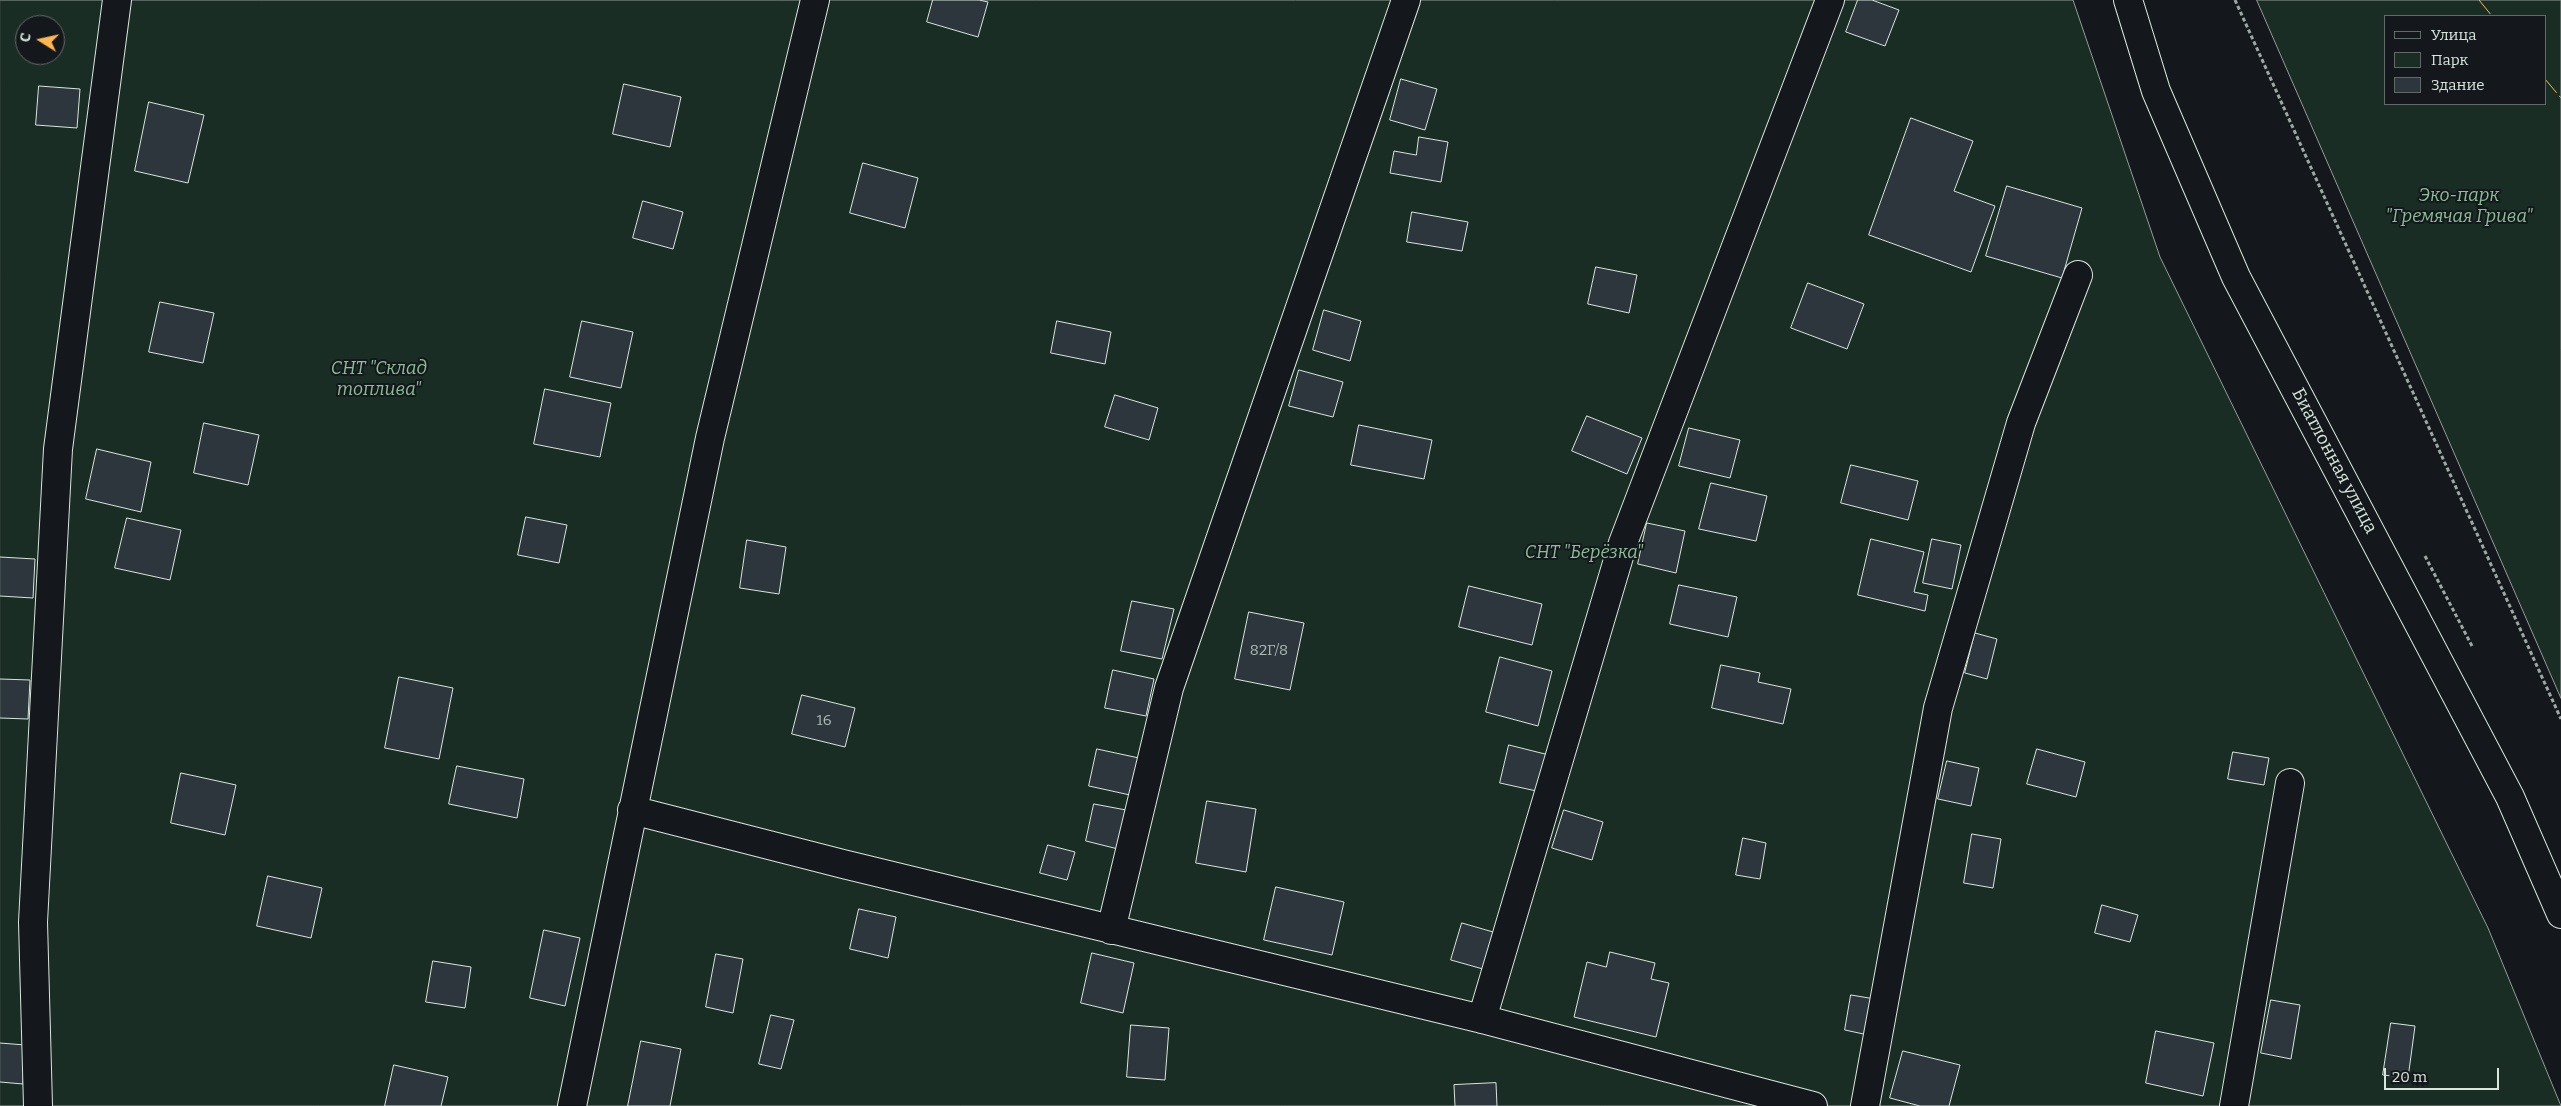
<!DOCTYPE html>
<meta charset="utf-8">
<style>
body{margin:0}
#map{position:relative;width:2561px;height:1106px;overflow:hidden;background:#14181c;font-family:Bitter,serif}
canvas{display:block}
.legend{position:absolute;left:2384px;top:15px;width:162px;height:90px;box-sizing:border-box;background:#14181c;border:1px solid #626a69;margin:0;padding:6px 9px;list-style:none;font-size:15px;color:#d8e6dc}
.legend li{display:flex;align-items:center;gap:10px;height:25px}
.legend b{width:25px;border:1px solid #626a69}
.north{position:absolute;left:15px;top:15px;width:50px;height:50px;box-sizing:border-box;background:#14181c;border:1px solid #626a69;border-radius:50%;rotate:280deg;font-size:14px;font-weight:700;line-height:20px;text-align:center;color:#d8e6dc}
.north::after{content:'';display:block;margin:auto;width:18px;height:22px;background:#ffb74d;clip-path:polygon(50% 0,100% 100%,50% 72%,0 100%)}
.scale{position:absolute;left:2384px;top:1068px;width:115px;height:22px;box-sizing:border-box;border:2px solid #d8e6dc;border-top:0;padding-left:6px;font-size:15px;line-height:18px;white-space:nowrap;color:#d8e6dc;-webkit-text-stroke:4px #14181c;paint-order:stroke}
</style>
<div id="map">
<canvas width="2561" height="1106"></canvas>
<ul class="legend">
<li><b style="height:6px;background:#14181c"></b>Улица</li>
<li><b style="height:14px;background:#1a2d24"></b>Парк</li>
<li><b style="height:14px;background:#2c363c"></b>Здание</li>
</ul>
<div class="north">С</div>
<div class="scale">20 m</div>
</div>
<script>
const ctx = document.querySelector('canvas').getContext('2d');
ctx.lineJoin = 'round';
function fillPath(path, color) { ctx.fillStyle = color; ctx.fill(path, 'evenodd'); }
function stroke(path, color, width, dash) { ctx.strokeStyle = color; ctx.lineWidth = width; ctx.lineCap = dash ? 'butt' : 'round'; ctx.setLineDash(dash || []); ctx.stroke(path); }
function write(font, color, halo, rows, align = 'center') {
  ctx.font = font + ' Bitter,serif'; ctx.lineWidth = 4; ctx.setLineDash([]); ctx.textBaseline = 'middle'; ctx.strokeStyle = halo; ctx.fillStyle = color; for (const [text, x, y, turn = 0] of rows) {
    ctx.save(); ctx.translate(x, y); ctx.rotate((+turn || 0) * Math.PI / 180); ctx.textAlign = isNaN(turn) ? turn : align; if (halo) ctx.strokeText(text, 0, 0); ctx.fillText(text, 0, 0); ctx.restore();
  }
}
const green = new Path2D(`
 M0,0H2073L2160,257L2488,928L2561,1106H0ZM25,25H55V55H25Z
 M2257,0H2561V698ZM2385,16H2545V104H2385Z`);
fillPath(green, '#1a2d24');
stroke(green, '#939e99', 1);
const building = new Path2D(`
 M933,0H979L988,2L978,37L927,22Z
 M1858,0H1872L1899,10L1885,46L1846,32Z
 M1401,79L1437,89L1425,130L1390,120Z
 M624,84L681,97L670,147L613,134Z
 M39,86L80,89L77,128L36,125Z
 M149,102L204,115L188,183L135,171Z
 M1911,118L1973,141L1954,191L1995,206L1971,272L1869,235Z
 M1419,137L1448,142L1441,182L1390,173L1394,151L1416,155Z
 M863,163L918,178L905,228L850,213Z
 M2007,186L2082,208L2062,278L1986,256Z
 M643,201L683,212L673,249L633,238Z
 M1412,212L1468,222L1462,251L1407,242Z
 M1596,267L1637,275L1629,313L1588,304Z
 M1808,283L1864,304L1847,349L1791,328Z
 M160,302L214,313L203,363L149,352Z
 M1324,310L1361,321L1350,361L1313,350Z
 M582,321L633,332L621,388L570,377Z
 M1057,321L1111,332L1105,364L1051,353Z
 M1299,370L1343,382L1333,417L1289,406Z
 M545,389L611,403L600,457L534,444Z
 M1115,395L1158,408L1149,440L1105,427Z
 M1587,416L1642,438L1627,474L1572,451Z
 M204,423L259,435L248,485L194,473Z
 M1359,425L1432,440L1424,479L1351,465Z
 M1689,428L1740,440L1730,478L1679,466Z
 M97,449L151,462L141,512L86,499Z
 M1851,465L1918,481L1908,520L1841,503Z
 M1711,483L1767,496L1756,541L1699,529Z
 M526,517L567,525L559,563L518,555Z
 M127,518L181,530L170,580L115,568Z
 M1647,523L1685,531L1676,573L1638,564Z
 M1871,539L1924,552L1914,592L1928,595L1925,611L1858,595Z
 M1932,539L1961,545L1952,589L1923,583Z
 M747,540L786,547L779,594L740,588Z
 M0,557L35,559L33,598L0,596Z
 M1679,585L1737,597L1728,637L1670,624Z
 M1469,586L1542,604L1532,645L1459,627Z
 M1132,601L1174,609L1162,659L1121,651Z
 M1249,612L1304,623L1290,690L1235,679Z
 M1975,633L1997,639L1987,679L1965,673Z
 M1500,657L1552,671L1538,726L1486,712Z
 M1721,665L1760,673L1758,682L1791,689L1783,724L1712,708Z
 M1113,670L1154,679L1146,716L1105,708Z
 M399,677L453,688L439,759L385,748Z
 M0,679L30,680L28,719L0,718Z
 M802,695L855,708L845,747L792,734Z
 M1509,745L1549,755L1541,792L1500,783Z
 M1097,749L1139,758L1130,795L1089,786Z
 M2037,749L2085,762L2076,797L2027,784Z
 M2233,752L2269,758L2264,785L2228,779Z
 M1947,761L1979,768L1971,806L1938,799Z
 M457,766L524,779L517,818L449,804Z
 M181,773L236,785L225,835L171,823Z
 M1207,801L1256,809L1246,872L1196,863Z
 M1094,804L1126,810L1118,849L1086,841Z
 M1564,810L1603,822L1592,860L1552,848Z
 M1972,834L2001,839L1993,888L1964,883Z
 M1743,838L1766,843L1760,879L1736,875Z
 M1048,845L1075,852L1067,880L1040,873Z
 M268,876L322,888L311,938L257,926Z
 M1276,887L1344,902L1332,955L1264,940Z
 M2102,905L2138,915L2130,942L2095,933Z
 M859,909L896,917L888,958L850,949Z
 M1462,923L1500,934L1490,971L1451,960Z
 M544,930L580,938L565,1006L530,998Z
 M1610,952L1655,963L1651,979L1669,983L1656,1037L1574,1017L1587,962L1606,967Z
 M1092,953L1134,963L1123,1013L1081,1003Z
 M716,954L743,959L733,1013L706,1007Z
 M433,961L471,967L465,1008L426,1002Z
 M1851,995L1875,999L1868,1035L1845,1030Z
 M2271,1000L2300,1005L2291,1059L2261,1053Z
 M771,1015L794,1020L781,1069L759,1064Z
 M2391,1023L2415,1026L2408,1078L2383,1075Z
 M1131,1025L1169,1028L1165,1080L1127,1077Z
 M2156,1031L2214,1043L2203,1096L2146,1083Z
 M641,1041L681,1049L670,1106H628Z
 M0,1043L25,1045L23,1084L0,1082Z
 M1903,1051L1960,1065L1949,1106H1920L1890,1098Z
 M394,1065L448,1077L441,1106H385Z
 M1496,1083L1497,1106H1455L1454,1085Z`);
fillPath(building, '#2c363c');
stroke(building, '#d8e6dc', 1);
const minor = new Path2D(`
 M2128,0L2156,91L2236,277L2510,797L2561,914
 M632,810L843,864L1482,1019L1813,1106
 M1111,930L1169,688L1406,0
 M1482,1019L1623,543L1830,0
 M38,1106L33,922L58,449L117,0
 M572,1106L710,438L815,0
 M1865,1106L1938,708L2021,423L2078,275
 M2234,1106L2290,783`);
stroke(minor, '#d8e6dc', 30);
stroke(new Path2D(`
 M2235,0L2561,719
 M2425,556L2472,646`), '#9da8a2', 3, [4, 2.5]);
stroke(minor, '#14181c', 28);
stroke(new Path2D(`
 M2479,0L2492,16
 M2545,79L2561,98`), '#ffb74d', 1, [18, 4, 2.5, 4]);
write('15px', '#adbab4', null, [
 ["82Г/8",1269,651],
 ["16",824,721]
]);
write('italic 18px', '#8ac095', '#14181c', [
 ["Эко-парк",2459,196],
 ["\"Гремячая Грива\"",2459,217],
 ["СНТ \"Склад",379,369],
 ["топлива\"",379,390],
 ["СНТ \"Берёзка\"",1584,553]
]);
write('18px', '#d8e6dc', '#14181c', [
 ["Биатлонная улица",2334,461,62]
]);
</script>
